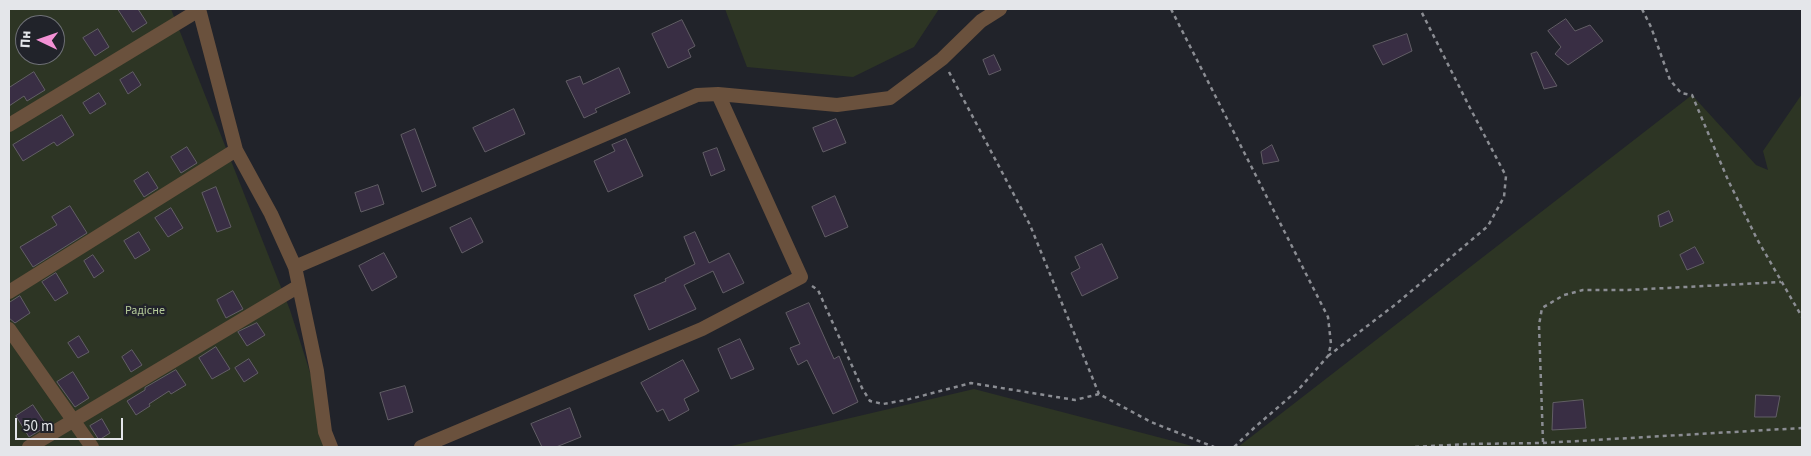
<!DOCTYPE html>
<meta charset="utf-8">
<style>
body{margin:0}
#map{position:relative;width:1811px;height:456px;overflow:hidden;background:#21232a;font-family:"Source Sans 3",sans-serif}
canvas{display:block}
.frame{position:absolute;inset:0;border:10px solid #e4e6ea;pointer-events:none}
.north{position:absolute;left:15px;top:15px;width:50px;height:50px;box-sizing:border-box;background:#21232a;border:1px solid #6f7177;border-radius:50%;rotate:273deg;font-size:14px;font-weight:700;line-height:20px;text-align:center;color:#e4e6ea}
.north::after{content:'';display:block;margin:auto;width:18px;height:22px;background:#f391d5;clip-path:polygon(50% 0,100% 100%,50% 72%,0 100%)}
.scale{position:absolute;left:15px;top:418px;width:108px;height:22px;box-sizing:border-box;border:2px solid #e4e6ea;border-top:0;padding-left:6px;font-size:15px;line-height:18px;white-space:nowrap;color:#e4e6ea;-webkit-text-stroke:4px #21232a;paint-order:stroke}
</style>
<div id="map">
<canvas width="1811" height="456"></canvas>
<div class="frame"></div>
<div class="north">Пн</div>
<div class="scale">50 m</div>
</div>
<script>
const ctx = document.querySelector('canvas').getContext('2d');
ctx.lineJoin = 'round';
function fillPath(path, color) { ctx.fillStyle = color; ctx.fill(path, 'evenodd'); }
function stroke(path, color, width, dash) { ctx.strokeStyle = color; ctx.lineWidth = width; ctx.lineCap = dash ? 'butt' : 'round'; ctx.setLineDash(dash || []); ctx.stroke(path); }
function write(font, color, halo, rows, align = 'center') {
  ctx.font = font + ' "Source Sans 3",sans-serif'; ctx.lineWidth = 5; ctx.setLineDash([]); ctx.textBaseline = 'middle'; ctx.strokeStyle = halo; ctx.fillStyle = color; for (const [text, x, y, turn = 0] of rows) {
    ctx.save(); ctx.translate(x, y); ctx.rotate((+turn || 0) * Math.PI / 180); ctx.textAlign = isNaN(turn) ? turn : align; if (halo) ctx.strokeText(text, 0, 0); ctx.fillText(text, 0, 0); ctx.restore();
  }
}
fillPath(new Path2D(`
 M9,9H171L290,310L334,447H9ZM25,25H55V55H25Z
 M725,9H939L914,47L853,77L747,67Z
 M1802,94V447H1238L1692,95L1756,165L1768,170L1763,151Z
 M974,389L1196,447H727Z`), '#2d3524');
const building = new Path2D(`
 M118,9H138L147,23L133,32Z
 M1566,19L1575,31L1590,25L1603,41L1568,65L1555,54L1561,47L1548,31Z
 M682,20L695,46L688,50L691,57L668,68L652,34Z
 M98,29L109,47L95,56L83,38Z
 M1407,34L1412,51L1383,65L1373,46Z
 M1537,52L1557,86L1544,89L1531,54Z
 M994,55L1001,70L989,75L983,60Z
 M619,68L630,93L595,109L597,112L584,118L566,81L580,76L583,84Z
 M34,72L45,90L27,101L24,96L9,106V88Z
 M133,72L141,85L128,94L120,80Z
 M99,93L106,104L90,114L83,103Z
 M514,109L525,134L485,152L473,128Z
 M62,115L74,135L57,146L54,142L23,161L13,145Z
 M836,119L846,143L823,152L813,128Z
 M415,129L436,186L422,192L401,135Z
 M626,139L643,176L608,192L594,161L615,151L612,145Z
 M1272,145L1279,161L1263,164L1261,152Z
 M187,147L197,163L181,173L171,157Z
 M717,148L725,170L711,176L703,153Z
 M148,172L158,188L144,197L134,181Z
 M378,185L384,204L361,212L355,193Z
 M216,187L231,227L217,232L202,193Z
 M835,196L848,227L825,237L812,207Z
 M70,206L87,233L33,267L20,247L57,225L52,217Z
 M171,208L183,228L168,237L155,218Z
 M1669,211L1673,221L1660,227L1658,216Z
 M471,218L483,242L462,253L450,228Z
 M139,232L150,250L135,259L124,241Z
 M695,232L709,263L729,253L744,283L723,293L713,271L684,285L696,309L649,330L634,295L666,281L665,279L695,264L684,237Z
 M1102,244L1118,278L1082,296L1071,273L1080,268L1075,257Z
 M1695,247L1704,263L1687,270L1680,255Z
 M384,253L397,277L372,291L359,266Z
 M93,255L104,271L94,278L84,261Z
 M56,273L68,293L55,301L42,282Z
 M233,291L243,309L226,318L217,300Z
 M20,296L30,313L15,323L9,318V303Z
 M809,303L834,359L839,356L858,402L833,414L807,360L798,365L790,348L800,344L786,313Z
 M257,323L265,335L247,346L238,332Z
 M79,336L89,352L78,358L68,343Z
 M740,339L754,369L731,379L718,349Z
 M216,347L230,369L212,379L199,358Z
 M132,350L142,365L131,372L122,357Z
 M249,359L258,373L244,382L235,368Z
 M683,360L699,391L684,399L689,410L669,421L663,409L657,412L641,383Z
 M176,370L186,385L171,394L169,391L149,404L150,406L136,415L127,401L145,390V388Z
 M73,372L89,398L75,407L57,382Z
 M405,386L413,412L388,420L380,393Z
 M1756,395L1780,396L1776,417H1755Z
 M1583,400L1586,428L1552,430L1553,403Z
 M33,405L47,426L29,437L16,416Z
 M570,408L581,437L556,447H542L531,424Z
 M102,419L110,433L99,440L90,426Z`);
fillPath(building, '#392e44');
stroke(building, '#625e66', 1);
stroke(new Path2D(`
 M1171,9L1328,317L1331,344L1328,356L1298,390L1254,428L1234,447
 M1642,9L1651,27L1670,80L1681,93L1692,95L1728,180L1757,239L1802,317
 M949,72L1030,225L1099,394
 M812,286L818,290L862,388L870,401L883,404L906,400L971,383L1075,400L1099,394L1151,422L1214,447
 M1328,356L1396,304L1488,226L1504,197L1506,176L1470,108L1420,9
 M1543,442L1539,325L1542,308L1564,295L1583,290H1628L1781,282
 M1415,447L1467,444L1543,443L1802,428`), '#8b8d93', 2.5, [4, 4]);
stroke(new Path2D(`
 M199,9L236,150L271,214L295,267L317,371L325,432L331,447
 M9,125L199,10
 M295,267L697,95L718,94L837,105L890,98L942,59L981,21L1000,9
 M9,292L236,150
 M9,329L92,447
 M29,447L299,286
 M421,447L702,329L801,277L718,94`), '#6a513d', 14);
write('12px', '#b4ca99', '#21232a', [
 ["Радісне",145,311]
]);
</script>
